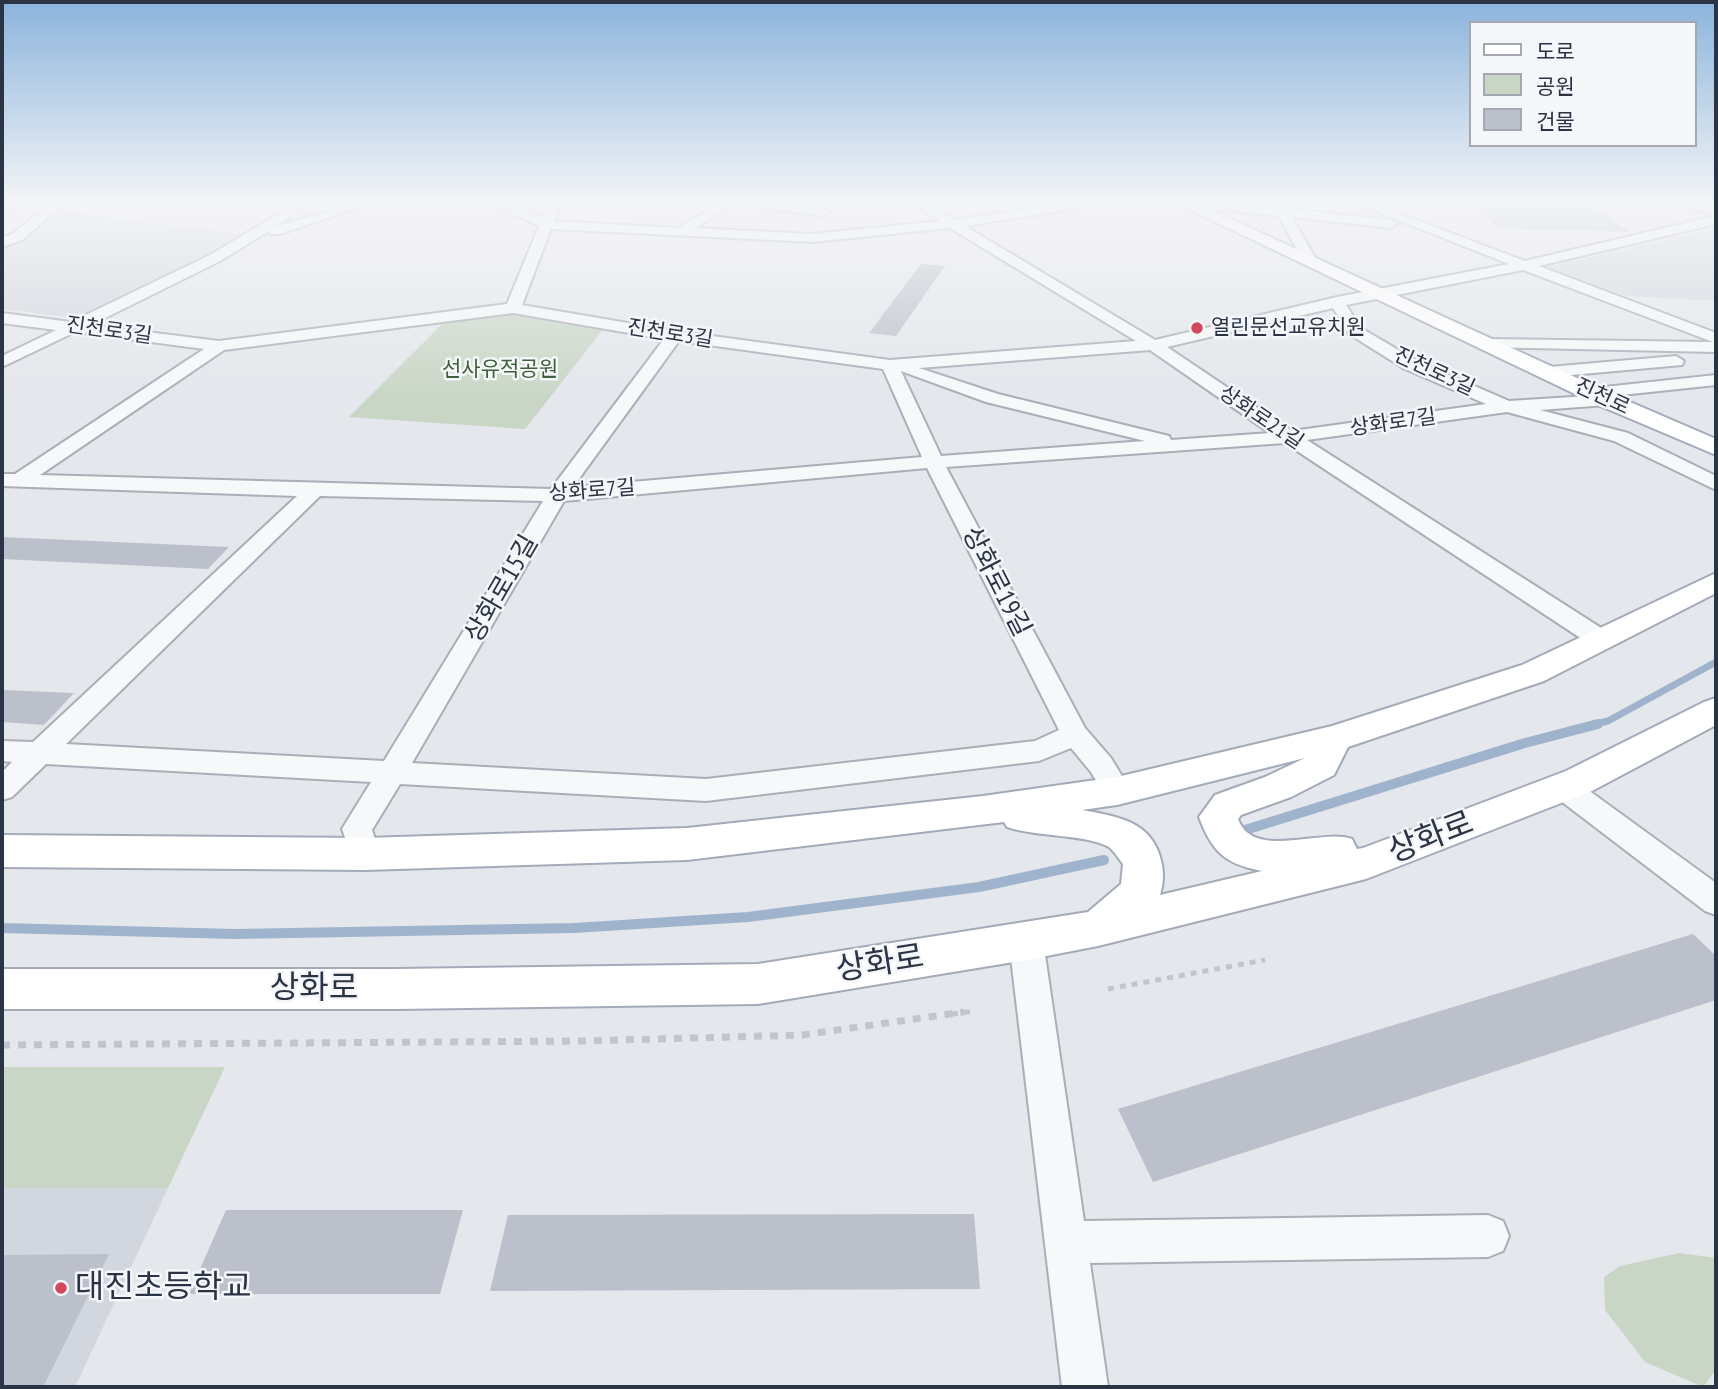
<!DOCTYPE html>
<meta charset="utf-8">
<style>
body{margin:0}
#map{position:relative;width:1718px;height:1389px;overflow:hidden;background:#e4e7ec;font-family:"PT Sans Narrow","Noto Sans KR",sans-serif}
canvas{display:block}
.frame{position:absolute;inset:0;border:4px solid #2b3445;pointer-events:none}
.legend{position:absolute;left:1469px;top:21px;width:228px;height:126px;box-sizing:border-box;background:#f4f6f9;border:2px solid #a4a8b1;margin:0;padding:9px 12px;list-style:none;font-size:21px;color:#2b3445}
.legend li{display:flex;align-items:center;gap:14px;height:35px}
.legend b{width:35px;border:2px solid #a4a8b1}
</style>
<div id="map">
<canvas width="1718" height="1389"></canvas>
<div class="frame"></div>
<ul class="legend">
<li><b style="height:9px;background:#fff"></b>도로</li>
<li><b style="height:19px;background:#c9d6c5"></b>공원</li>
<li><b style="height:19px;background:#bbc0ca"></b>건물</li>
</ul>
</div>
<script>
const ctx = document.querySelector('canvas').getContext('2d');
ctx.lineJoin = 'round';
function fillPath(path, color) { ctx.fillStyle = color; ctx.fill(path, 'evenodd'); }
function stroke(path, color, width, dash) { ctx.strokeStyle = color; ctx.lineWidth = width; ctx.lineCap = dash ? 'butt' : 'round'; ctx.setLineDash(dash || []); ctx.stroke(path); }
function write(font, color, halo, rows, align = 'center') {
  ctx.font = font + ' "PT Sans Narrow","Noto Sans KR",sans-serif'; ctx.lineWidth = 5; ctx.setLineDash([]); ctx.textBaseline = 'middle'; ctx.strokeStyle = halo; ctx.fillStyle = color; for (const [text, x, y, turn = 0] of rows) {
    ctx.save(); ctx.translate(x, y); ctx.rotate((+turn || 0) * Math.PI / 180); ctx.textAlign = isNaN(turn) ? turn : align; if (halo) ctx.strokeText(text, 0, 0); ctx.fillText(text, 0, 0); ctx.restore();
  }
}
fillPath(new Path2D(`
 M69,212L244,234L210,254L73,318L2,309V247L28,238L47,220Z
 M1716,228V301L1626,296L1548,267Z
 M2,1188H168L75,1387H2Z`), '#d2d6de');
fillPath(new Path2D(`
 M508,312L605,327L525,429L349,417L446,320Z
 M2,1067H225L168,1188H2Z
 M1679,1253L1716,1258V1370L1703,1387L1645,1362L1605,1310L1604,1277L1620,1266Z`), '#c9d6c5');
stroke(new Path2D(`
 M1591,725L1608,721L1716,662`), '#9fb4cc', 7);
stroke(new Path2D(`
 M1245,830L1525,743L1598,724
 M2,928L235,934L574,928L748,917L979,887L1104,860`), '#9fb4cc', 10);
fillPath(new Path2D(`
 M1470,203H1588L1630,232L1499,228Z
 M921,264L945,266L896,336L869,333Z
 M2,537L229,547L208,569L2,559Z
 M2,690L74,693L44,725L2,722Z
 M1693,934L1716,956V1000L1153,1182L1118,1109Z
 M226,1210H463L440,1294H189Z
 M974,1214L980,1289L490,1291L508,1215Z
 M109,1254L43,1387H2V1255Z`), '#bbc0ca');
const minor = new Path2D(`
 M2,203H28L2,211Z
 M52,203H65L22,240L2,247V238L12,234Z
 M297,203H311L275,227L355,203H373L280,234H270L269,231L220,261L91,325L219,341L507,304L539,226L490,203H506L542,218L549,203H561L554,221L678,228L720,203H734L695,228L812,234L940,221L912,203H926L955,220L1064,203H1092L1086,207L965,226L1155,340L1337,297L1509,264L1355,203H1372L1525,261L1715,216L1676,203H1695L1716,209V224L1539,266L1716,333V352L1482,347L1480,344L1488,339L1713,342L1523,270L1346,305L1361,328L1417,361L1509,401L1588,396L1586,393L1589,389L1595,388L1716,375V385L1612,396L1615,400L1612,404L1606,405L1540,410L1628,433L1716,476V490L1614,441L1507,412L1307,440L1609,633L1612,639L1609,645L1600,647L1591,645L1285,443L946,467L1085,728L1111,758L1131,791L1127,799L1117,802L1107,799L1091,772L1071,748L1039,761L706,801L400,784L372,830L380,854L376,863L365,867L354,863L342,829L371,782L46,764L12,797L2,800V772L12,762L2,761V741L33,742L297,496L2,486V474H15L204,349L75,332L2,367V356L56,330L2,323V313L71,322L210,255ZM950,228L1136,341L890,360L675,331L522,305L551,229L812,242ZM1333,308L1349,334L1405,369L1486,404L1292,431L1167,347ZM513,313L664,339L551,489L40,475L224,350ZM679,341L883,369L922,457L573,487ZM1150,350L1270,433L1171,440L1169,436L998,394L919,368ZM901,371L986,402L1145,441L941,456ZM927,468L1059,730L1035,741L706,779L412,763L564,501ZM320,496L543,501L384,761L66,744Z
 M753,203C772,202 814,201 828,212L822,216L759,207Z
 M1186,203H1225L1275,208L1272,203H1284L1288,209L1391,220L1397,224L1391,228L1292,217L1318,263L1311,267L1304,263L1279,216L1192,207Z
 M1676,356L1684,361L1682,365L1549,377L1540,372L1549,367Z
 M1563,776L1573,779L1716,883V915L1705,911L1553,795L1549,787L1553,779Z
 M1026,926L1038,931L1043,941L1084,1221L1488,1215L1503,1221L1509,1236L1503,1251L1488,1257L1090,1263L1108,1387H1062L1009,941L1014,931Z`);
const major = new Path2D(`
 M1176,203H1196L1614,395L1716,439V455L1598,405Z
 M1716,573V593L1544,681L1348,747L1334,775L1291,797L1241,815L1238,819C1254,861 1320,828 1352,839L1357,849L1363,848L1566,771L1704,702L1716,698V725L1592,791L1366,879L1098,946L1026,960L758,1004L396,1009H2V969H396L758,964L1088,912L1121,884L1123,864C1119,859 1114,851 1109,847C1085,834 1036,837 1007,827L1004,822L687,860L365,870L2,867V835L365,838L687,828L983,796L1117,777L1332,726L1522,665ZM1305,758L1265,777L1215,795L1199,817C1212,852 1225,864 1262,871L1160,895C1168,871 1160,840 1137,826C1123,817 1099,813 1082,810L1117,805Z`);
stroke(minor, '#a9aeb7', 4);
stroke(major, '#a3abb8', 4);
stroke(new Path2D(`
 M1108,989L1265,960
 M952,1014L973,1011`), '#c2c5cb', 5, [6, 6]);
stroke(new Path2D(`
 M2,1045L583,1041L802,1035L964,1012`), '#c2c5cb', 7, [8, 8]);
fillPath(minor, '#f7f8fa');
fillPath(major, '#fff');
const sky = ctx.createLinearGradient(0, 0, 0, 397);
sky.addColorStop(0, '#8bb4dd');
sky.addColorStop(0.51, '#f3f4f6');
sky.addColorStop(1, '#f3f4f600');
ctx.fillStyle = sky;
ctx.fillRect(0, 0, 1718, 397);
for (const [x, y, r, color] of [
 [1197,328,7,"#d1495b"],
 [61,1288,7,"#d1495b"]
]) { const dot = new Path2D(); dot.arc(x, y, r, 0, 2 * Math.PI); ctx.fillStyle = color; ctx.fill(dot); stroke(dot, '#f4f6f9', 2.5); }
write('21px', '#2b3445', '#f4f6f9', [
 ["열린문선교유치원",1211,328]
], 'left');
write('21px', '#2b3445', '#f4f6f9', [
 ["진천로3길",109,331,8],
 ["진천로3길",670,334,9],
 ["진천로3길",1434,372,25],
 ["진천로",1602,397,25],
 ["상화로21길",1261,418,34],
 ["상화로7길",1393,423,-8],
 ["상화로7길",592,491,-4]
]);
write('21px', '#3f6138', '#f4f6f9', [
 ["선사유적공원",500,370]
]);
write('26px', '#2b3445', '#f4f6f9', [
 ["상화로19길",996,582,63],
 ["상화로15길",502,589,-60]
]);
write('32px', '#2b3445', '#f4f6f9', [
 ["상화로",1431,838,-21],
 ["상화로",880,964,-9],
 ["상화로",314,989]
]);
write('32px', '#2b3445', '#f4f6f9', [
 ["대진초등학교",75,1288]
], 'left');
</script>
